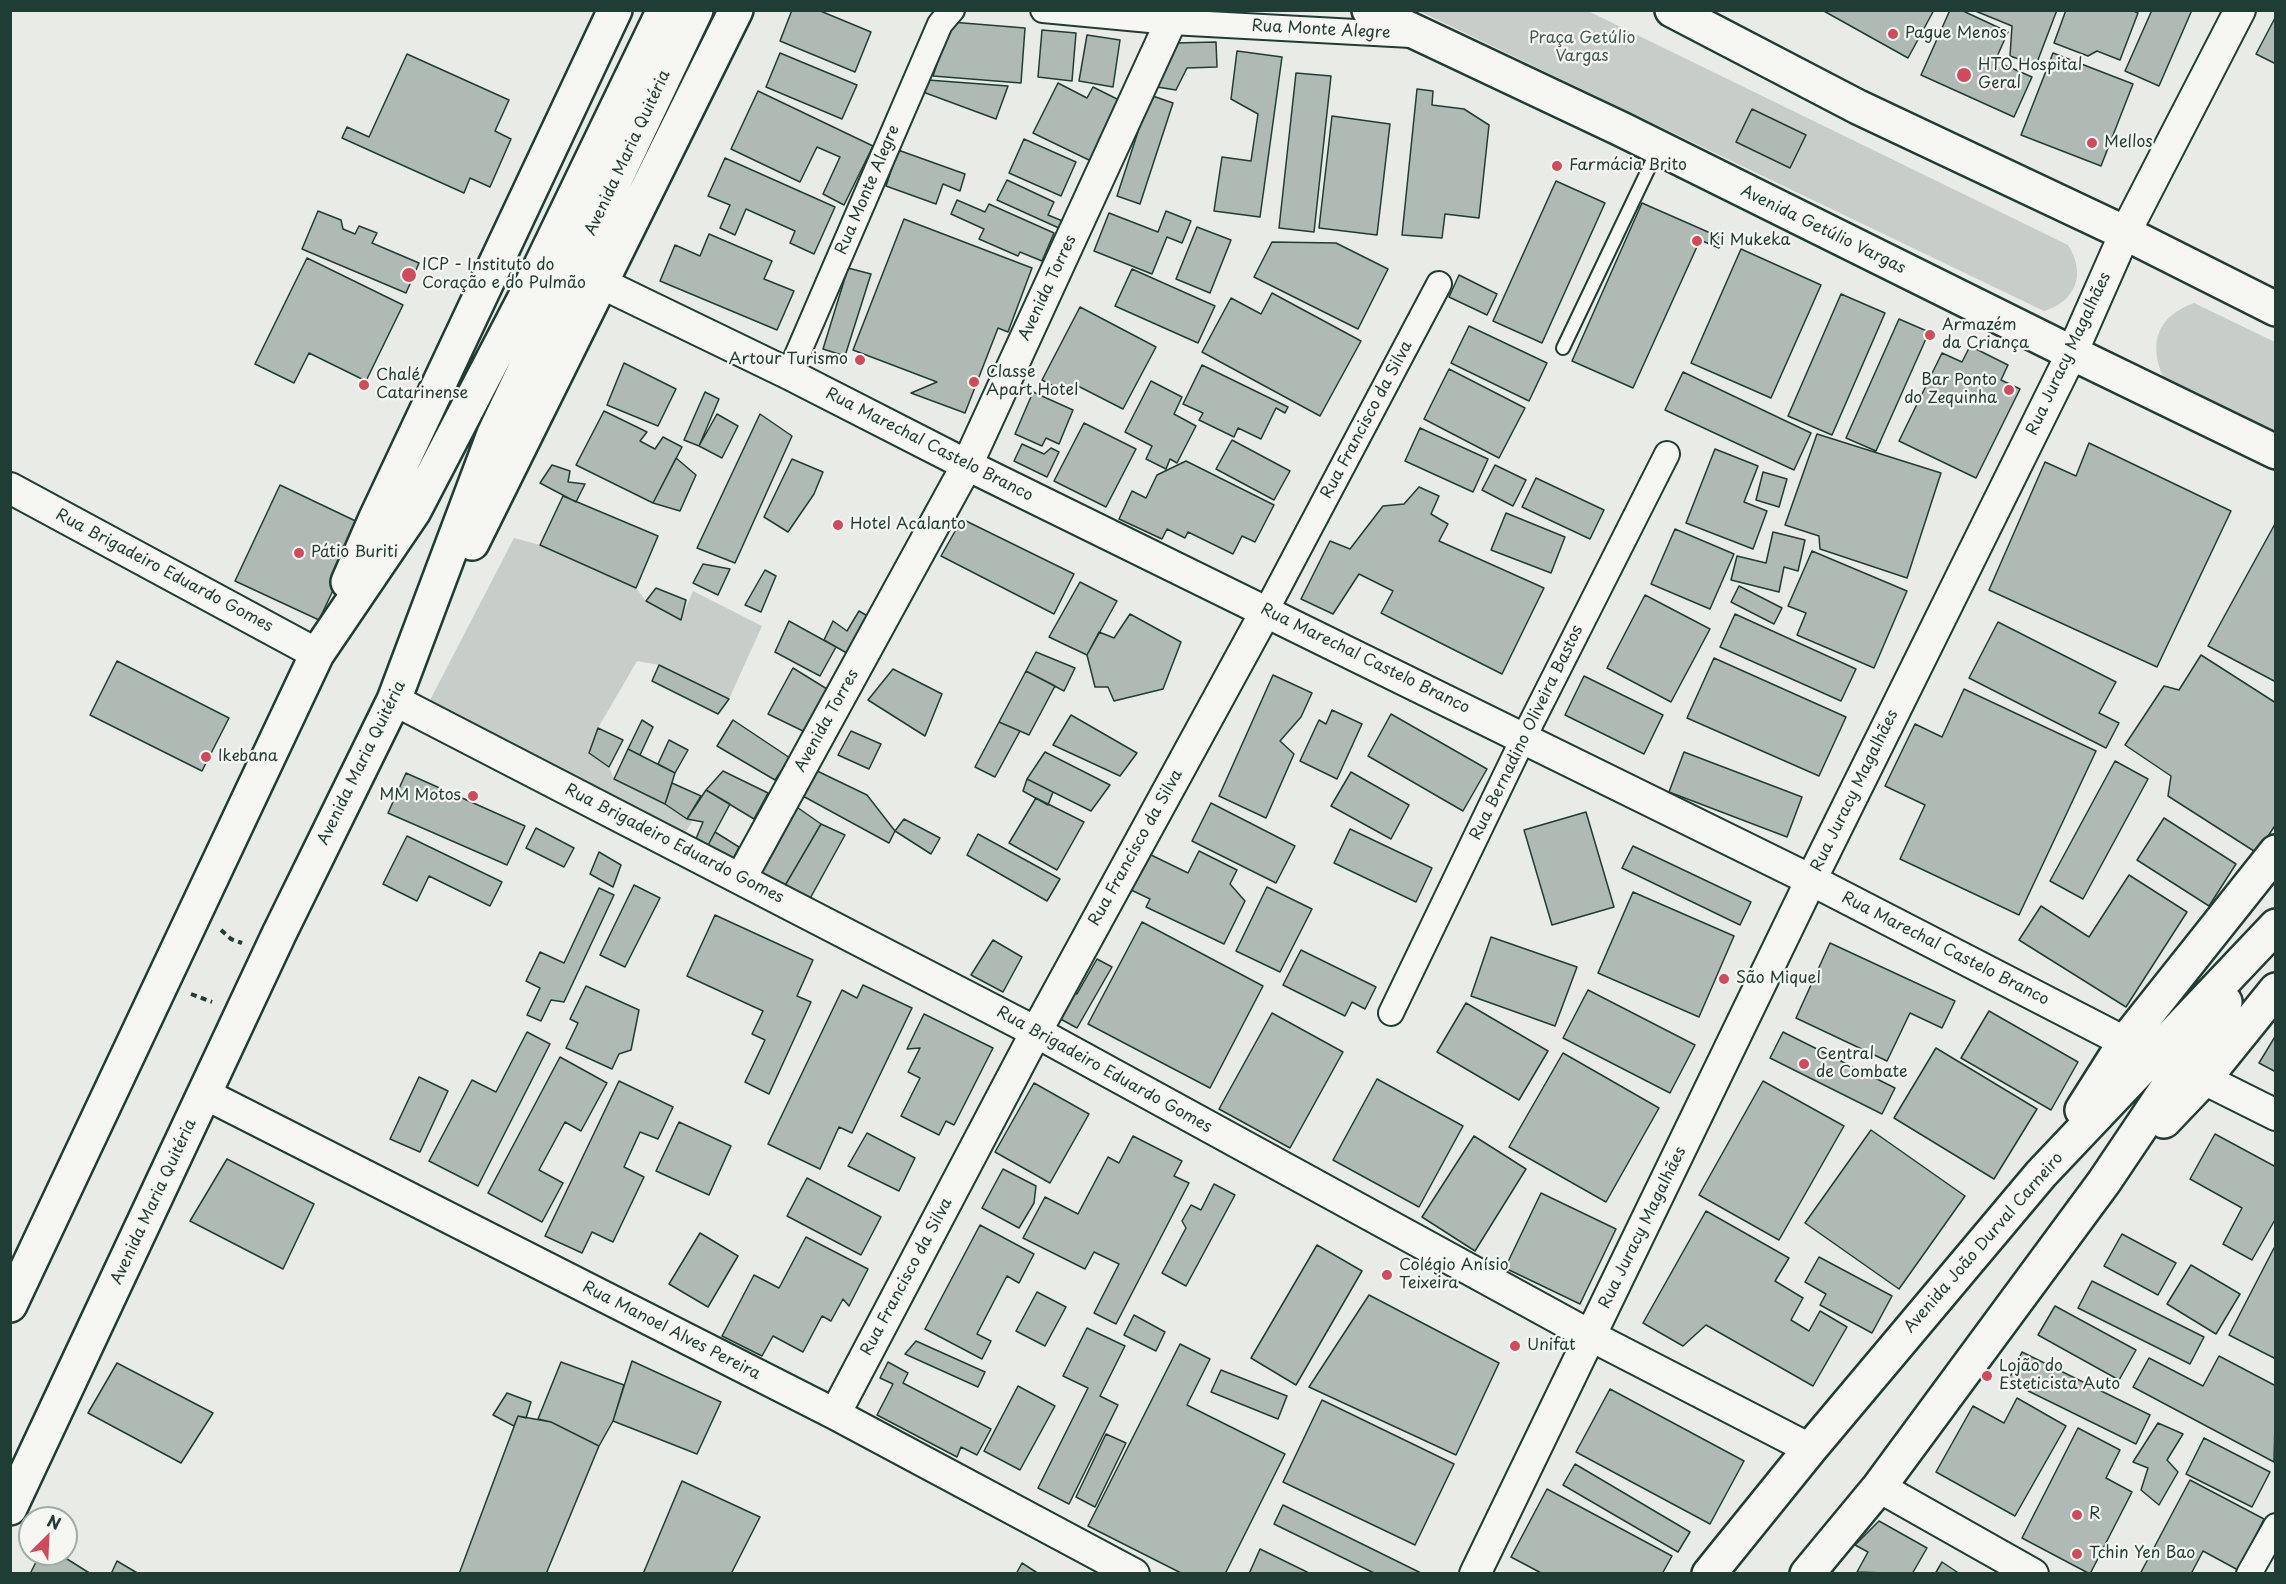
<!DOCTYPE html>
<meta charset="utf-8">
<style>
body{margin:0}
#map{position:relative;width:2286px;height:1584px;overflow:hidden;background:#e9ebe7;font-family:"Playpen Sans",sans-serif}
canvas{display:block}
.frame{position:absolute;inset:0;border:12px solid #1f3d34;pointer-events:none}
.north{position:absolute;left:18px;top:1506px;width:60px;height:60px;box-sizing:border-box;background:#f6f6f2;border:2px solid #a0aca6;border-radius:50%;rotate:24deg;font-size:16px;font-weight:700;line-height:24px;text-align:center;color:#1f3d34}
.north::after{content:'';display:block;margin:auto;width:21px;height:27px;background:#d1495b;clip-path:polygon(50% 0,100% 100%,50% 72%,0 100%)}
</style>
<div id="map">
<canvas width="2286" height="1584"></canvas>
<div class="frame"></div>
<div class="north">N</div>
</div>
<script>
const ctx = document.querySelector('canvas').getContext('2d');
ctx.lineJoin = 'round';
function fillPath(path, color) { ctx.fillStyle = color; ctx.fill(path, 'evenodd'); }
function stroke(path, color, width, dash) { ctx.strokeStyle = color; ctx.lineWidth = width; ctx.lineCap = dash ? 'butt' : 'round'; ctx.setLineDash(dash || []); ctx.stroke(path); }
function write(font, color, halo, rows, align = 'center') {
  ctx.font = font + ' "Playpen Sans",sans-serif'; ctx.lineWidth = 4.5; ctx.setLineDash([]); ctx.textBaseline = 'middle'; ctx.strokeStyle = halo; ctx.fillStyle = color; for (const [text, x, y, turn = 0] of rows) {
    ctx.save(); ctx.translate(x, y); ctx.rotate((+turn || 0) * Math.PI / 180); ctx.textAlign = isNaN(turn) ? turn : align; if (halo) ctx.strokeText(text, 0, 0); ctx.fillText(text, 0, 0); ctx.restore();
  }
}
fillPath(new Path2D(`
 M1419,11H1588L2068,245C2086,273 2077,301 2044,311Z
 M2194,303L2275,342V431L2163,377C2148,342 2158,316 2194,303Z
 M514,538L540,545L636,588L646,601L681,619L693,591L762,626L729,699L659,665L637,661L598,728L589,752L609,767L614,779L665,804L692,822L682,838L428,704Z`), '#c7cec9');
const building = new Path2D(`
 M792,10H818L871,32L855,72L780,41Z
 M1822,10H1934L1908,58Z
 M1950,10H1961L2008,32L1995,61L2032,77L2014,117L1921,75Z
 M1973,10H2057L2036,65L2010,56L2012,26Z
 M2066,10H2131L2138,13L2120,60L2097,51L2088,56L2054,43Z
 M2152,10H2192L2159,86L2125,71Z
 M2276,16V64L2256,54Z
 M951,22L1025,28L1021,83L933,76Z
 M1042,30L1076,33L1072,81L1038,77Z
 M1087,35L1120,40L1113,87L1079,81Z
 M1216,42L1217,67L1187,68L1176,90L1157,87L1175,43Z
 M1237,51L1282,57L1260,217L1214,211L1222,157L1251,161L1258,114L1231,99Z
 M780,53L857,85L842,119L766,87Z
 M2053,53L2133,84L2101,166L2021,135Z
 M407,54L509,100L495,131L511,139L490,187L470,178L464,193L342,138L347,127L369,137Z
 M1296,73L1331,76L1314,232L1279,228Z
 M928,80L1008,86L996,119L923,92Z
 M1058,83L1087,98L1093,87L1121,101L1091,161L1033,133Z
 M1417,89L1433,91L1432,105L1464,109L1489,125L1479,218L1445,214L1442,238L1402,235Z
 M758,91L873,146L844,205L823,194L840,157L817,147L800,182L731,149Z
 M1150,95L1173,103L1140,204L1117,196Z
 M1752,109L1806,135L1790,168L1736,142Z
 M1332,116L1390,124L1377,235L1319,228Z
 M1024,139L1076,162L1061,196L1009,173Z
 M898,150L965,174L960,191L943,184L936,204L886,186Z
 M725,158L835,207L814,254L790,243L795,231L746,209L735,235L720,228L730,205L708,196Z
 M1007,180L1054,202L1048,215L1065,222L1061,229L997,200Z
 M1556,181L1605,203L1542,343L1493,321Z
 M957,200L985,212L989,204L1054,233L1042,261L1020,252L1018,256L979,239L984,229L951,214Z
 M1642,203L1724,239L1719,248L1700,240L1633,388L1572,361Z
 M318,211L341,220L343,229L355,234L359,226L377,233L372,243L419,263L406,293L302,249Z
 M1166,211L1191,221L1182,243L1167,237L1152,274L1094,251L1109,213L1158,232Z
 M904,219L1032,268L1008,332L998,328L965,413L911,393L937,382L853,350Z
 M1197,227L1231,240L1210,293L1176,279Z
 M709,234L772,261L764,279L794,291L777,330L660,281L675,245L700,256Z
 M1272,242L1336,243L1388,269L1358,329L1254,277Z
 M1741,249L1821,285L1771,398L1691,363Z
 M307,258L403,305L366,381L309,353L294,383L255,364Z
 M848,268L871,274L845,356L823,349Z
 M1132,269L1215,306L1198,343L1115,306Z
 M1459,275L1497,294L1487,315L1449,297Z
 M1272,293L1361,341L1320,416L1202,352L1231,298L1261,314Z
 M1841,294L1885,313L1832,435L1788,416Z
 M1080,307L1156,347L1123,409L1076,385L1071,395L1042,380Z
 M1899,319L1929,332L1876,451L1846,438Z
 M1469,326L1547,363L1529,401L1451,363Z
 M1970,346L2008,365L2001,380L2020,389L1976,478L1899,441L1942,353L1962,362Z
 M624,363L676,389L658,426L607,405Z
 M1202,365L1288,407L1285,413L1276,408L1261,439L1238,428L1234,437L1199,420L1203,413L1183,404Z
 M1449,369L1525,408L1499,458L1424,419Z
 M1683,372L1811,433L1794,470L1665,410Z
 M1151,381L1182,397L1174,414L1196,426L1177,463L1170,459L1166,469L1146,459L1152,446L1125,432Z
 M705,392L719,399L699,446L684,440Z
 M1033,392L1073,410L1059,444L1046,438L1042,446L1015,434Z
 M604,411L647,432L640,441L655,449L663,437L682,447L653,503L576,465Z
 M717,414L738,426L722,458L699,446Z
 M760,414L792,436L735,563L697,548Z
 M1084,423L1136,449L1106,507L1054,481Z
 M1420,428L1488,459L1473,492L1405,461Z
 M1817,434L1941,473L1907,578L1820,549L1819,536L1785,525Z
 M1232,440L1290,471L1274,500L1216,469Z
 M2089,443L2231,511L2157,667L1989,590L2045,462L2076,476Z
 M1022,444L1044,454L1051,448L1059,452L1047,477L1014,461Z
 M1715,449L1758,466L1744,502L1767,511L1753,549L1686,523Z
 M676,458L696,475L680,511L653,503Z
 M792,459L823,472L814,494L788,532L764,517Z
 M1186,461L1274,505L1255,542L1242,536L1233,554L1188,532L1185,538L1167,529L1162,539L1119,519L1132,491L1146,498L1157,475Z
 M552,465L570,471L568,482L585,484L576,502L540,483Z
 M1495,465L1526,480L1513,506L1482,490Z
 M1763,472L1787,479L1779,507L1756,500Z
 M1536,478L1604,510L1590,539L1522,507Z
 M280,485L364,525L319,620L235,581Z
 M1419,487L1439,496L1431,514L1448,524L1439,541L1544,588L1502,674L1381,613L1393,591L1359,574L1333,614L1301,599L1330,541L1350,549L1383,506L1404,504Z
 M563,496L658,536L636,588L540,545Z
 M1506,513L1565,537L1551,573L1491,550Z
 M962,519L1074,574L1054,614L941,556Z
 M2276,522V682L2208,646Z
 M1675,529L1734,554L1710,609L1651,584Z
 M1773,532L1805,540L1798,571L1784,567L1779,592L1731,580L1737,556L1766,563Z
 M1812,551L1907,591L1874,668L1797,635L1806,613L1788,606Z
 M703,564L730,569L718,595L693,583Z
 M765,570L776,576L761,612L745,605Z
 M1080,582L1117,601L1087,655L1049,637Z
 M1739,586L1782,608L1774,624L1731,602Z
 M656,588L686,600L681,620L646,601Z
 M1645,595L1710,629L1671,702L1607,668Z
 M859,611L871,618L852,656L824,640L833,621L847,631Z
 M1130,614L1181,642L1163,689L1114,701L1108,687H1095L1087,655L1099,632L1114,638Z
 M1735,614L1856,669L1841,701L1720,647Z
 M789,621L836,647L820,676L775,652Z
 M1998,622L2116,682L2099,713L2119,723L2106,748L1969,678Z
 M1036,652L1075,668L1064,691L1026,671Z
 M2201,655L2276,703V824L2257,853L2168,796L2171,776L2125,745L2164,686L2179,690Z
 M1714,658L1846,717L1819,776L1687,718Z
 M117,661L229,718L202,771L90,715Z
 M659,665L729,699L718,714L652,681Z
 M793,668L827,689L805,732L768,714Z
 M893,669L942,694L925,736L868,700Z
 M1026,671L1055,686L1029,735L999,722Z
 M1273,675L1312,693L1301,717L1280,741L1294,754L1266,818L1219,796Z
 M1584,676L1663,715L1644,754L1565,715Z
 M1964,689L2096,751L2019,915L1900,859L1925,805L1885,786L1915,724L1942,737Z
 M1332,710L1362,724L1337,779L1300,761L1319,720L1326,724Z
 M1391,714L1487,769L1463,811L1368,756Z
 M1071,715L1137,753L1120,776L1053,745Z
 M642,720L653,727L640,755L628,749Z
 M733,720L790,758L775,780L717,746Z
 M999,722L1020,731L995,777L975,767Z
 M598,728L623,740L609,767L589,753Z
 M851,731L881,744L869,769L838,755Z
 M669,740L688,750L675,773L658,764Z
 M628,749L675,773L665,804L614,779Z
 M1045,752L1110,785L1091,811L1027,779Z
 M1684,752L1802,797L1787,837L1669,792Z
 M2115,761L2148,779L2083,899L2050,881Z
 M813,769L867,795L895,831L889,843L801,795Z
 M723,771L768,793L754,819L706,790Z
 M1351,772L1409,805L1391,839L1331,806Z
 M406,773L525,826L507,865L388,813Z
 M1027,779L1053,792L1048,805L1023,791Z
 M672,783L701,796L687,819L665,804Z
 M706,790L730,804L706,849L695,841L703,822L687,819Z
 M1036,798L1084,822L1057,870L1009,843Z
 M1211,803L1295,846L1276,883L1192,841Z
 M794,805L821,824L783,889L757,874Z
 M1586,812L1614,907L1552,925L1524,830Z
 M2164,818L2236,864L2209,906L2137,860Z
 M904,819L940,838L931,854L895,831Z
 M821,824L845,835L807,904L783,889Z
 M536,828L574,848L564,867L526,848Z
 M1350,829L1432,868L1416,902L1334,863Z
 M715,832L739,847L730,865L706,849Z
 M978,834L1060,879L1047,901L967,855Z
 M407,836L502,882L490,906L429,876L417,901L383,884Z
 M1633,846L1751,902L1740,925L1622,868Z
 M1199,851L1237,870L1230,884L1245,901L1224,944L1146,907L1150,899L1127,888L1145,852L1188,873Z
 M599,852L621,865L613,887L590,874Z
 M2129,875L2187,912L2126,1007L2019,940L2041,906L2089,937Z
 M634,885L660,898L625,967L600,955Z
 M1267,887L1312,909L1280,972L1236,951Z
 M599,888L614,895L564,1002L551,1000L541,1021L527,1015L540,988L526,981L540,952L564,963Z
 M1633,892L1734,936L1699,1017L1598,973Z
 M715,915L813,960L797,996L811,1002L769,1094L745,1082L765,1040L752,1034L763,1011L687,976Z
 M1142,922L1263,986L1210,1088L1088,1024Z
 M1491,937L1577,967L1555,1026L1471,996Z
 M993,940L1022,957L1003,992L971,975Z
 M1830,943L1955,1001L1942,1028L1910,1013L1887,1061L1796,1018Z
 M1301,950L1376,987L1365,1009L1352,1002L1345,1016L1283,985Z
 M1097,959L1112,967L1077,1028L1057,1017L1071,991L1077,994Z
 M863,985L912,1008L852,1133L839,1127L820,1169L768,1144L842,990L857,998Z
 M586,986L639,1010L631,1050L619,1054L612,1069L566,1048L578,1023L570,1019Z
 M1588,990L1695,1045L1670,1093L1563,1038Z
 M1466,1003L1548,1051L1519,1100L1437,1052Z
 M1989,1011L2078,1062L2051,1110L1961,1058Z
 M1272,1013L1343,1052L1290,1148L1219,1109Z
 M924,1014L993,1048L954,1125L946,1121L939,1135L901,1116L920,1078L908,1072L920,1048L907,1049Z
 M527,1032L550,1044L478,1186L429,1161L472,1080L496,1092Z
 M1783,1032L1895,1088L1882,1114L1770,1058Z
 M2276,1035V1072L2259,1063Z
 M1936,1048L2037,1109L1994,1179L1894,1118Z
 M1563,1053L1659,1108L1606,1202L1509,1147Z
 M560,1057L607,1083L581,1131L565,1122L539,1170L563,1183L542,1222L488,1193Z
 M419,1077L448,1091L420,1152L390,1139Z
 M1377,1079L1463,1126L1419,1207L1333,1160Z
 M619,1081L673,1107L658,1139L640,1132L624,1167L644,1177L613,1242L592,1232L582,1253L545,1236Z
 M1763,1081L1844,1126L1779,1240L1699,1195Z
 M1034,1083L1089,1114L1050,1183L995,1152Z
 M679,1122L731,1146L709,1195L656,1171Z
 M1871,1130L1965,1196L1899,1289L1805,1223Z
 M867,1133L915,1158L899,1191L848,1166Z
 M2215,1134L2276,1167V1218L2252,1260L2223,1244L2242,1208L2190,1179Z
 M1133,1136L1182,1161L1174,1176L1189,1183L1116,1324L1094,1313L1119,1264L1094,1252L1085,1269L1023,1238L1045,1197L1078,1214L1108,1157L1119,1163Z
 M1474,1136L1526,1169L1475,1251L1422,1217Z
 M227,1159L314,1204L283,1269L190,1221Z
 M1003,1169L1036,1186L1034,1203L1019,1228L982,1208Z
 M807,1178L881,1217L861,1255L787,1216Z
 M1214,1184L1235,1195L1186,1286L1162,1273L1186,1228L1182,1221L1191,1205L1201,1210Z
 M1541,1193L1616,1229L1580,1304L1505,1268Z
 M1706,1211L1789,1258L1775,1281L1803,1298L1791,1320L1809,1331L1820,1311L1847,1327L1813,1386L1706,1325L1683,1346L1643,1323Z
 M980,1225L1034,1254L1019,1283L1007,1276L977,1334L991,1341L982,1359L925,1329Z
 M700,1233L738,1256L708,1307L669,1284Z
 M2122,1234L2176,1263L2158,1295L2104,1266Z
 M806,1237L868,1269L849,1306L843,1299L831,1321L822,1316L803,1352L773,1336L762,1356L722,1336L754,1275L779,1288Z
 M1317,1245L1362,1271L1296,1385L1251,1358Z
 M2274,1248L2276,1249V1359L2229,1335Z
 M1819,1257L1892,1296L1872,1333L1820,1305L1826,1294L1805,1282Z
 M2191,1265L2240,1294L2216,1334L2167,1304Z
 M2092,1281L2204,1337L2190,1364L2078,1308Z
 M1037,1292L1066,1307L1045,1346L1016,1331Z
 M1369,1295L1499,1363L1456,1455L1309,1387Z
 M2055,1306L2136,1350L2119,1380L2038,1335Z
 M1134,1315L1165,1332L1156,1351L1124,1335Z
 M1087,1328L1125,1346L1100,1396L1118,1405L1069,1504L1038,1488L1088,1388L1063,1376Z
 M916,1341L985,1372L978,1387L905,1354Z
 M1180,1344L1210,1359L1187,1405L1285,1454L1225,1574H1183L1088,1526Z
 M2022,1352L2150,1415L2136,1444L2008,1381Z
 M2219,1356L2276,1386L2274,1462L2133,1387L2149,1358L2203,1386Z
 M632,1361L721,1402L697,1454L613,1421Z
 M561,1362L624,1385L613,1421L599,1446L551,1422L538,1419Z
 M888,1362L908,1373L903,1383L991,1429L977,1455L961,1447L957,1457L877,1415L893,1384L880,1378Z
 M117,1363L213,1413L181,1463L88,1413Z
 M1221,1370L1287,1396L1278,1419L1211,1392Z
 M1018,1386L1055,1406L1020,1470L984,1451Z
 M1610,1389L1744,1461L1710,1524L1576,1452Z
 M507,1393L531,1402L526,1418L518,1416L514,1426L493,1415Z
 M2017,1398L2066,1426L2015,1516L1936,1472L1973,1406L2004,1423Z
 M1322,1400L1454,1464L1415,1545L1283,1482Z
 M518,1416L551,1422L599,1446L546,1574H459Z
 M2158,1423L2183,1434L2167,1460L2178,1472L2159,1505L2141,1490L2148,1468L2133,1462Z
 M2078,1428L2120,1450L2106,1478L2132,1492L2090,1574L2022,1538Z
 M1106,1434L1126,1443L1095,1507L1076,1497Z
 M2204,1438L2270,1472L2252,1507L2186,1474Z
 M1575,1464L1690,1532L1678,1552L1563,1485Z
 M2190,1480L2264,1519L2238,1570L2203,1551L2191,1574H2140Z
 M682,1481L760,1517L731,1574H643Z
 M1547,1489L1672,1556L1662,1574H1543L1511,1557Z
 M1283,1505L1423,1574H1376L1274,1524Z
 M1879,1521L1927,1548L1912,1574L1857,1572L1868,1552L1855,1545Z
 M1260,1549L1311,1574H1249Z
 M40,1554H59L91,1574H30Z
 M117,1561L139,1574H111Z
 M1942,1562L1960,1574H1935Z
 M1022,1563L1039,1574H1016Z`);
fillPath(building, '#b0bab5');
stroke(building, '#1f3d34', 1.5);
const service = new Path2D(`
 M1563,348L1658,149`);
const minor = new Path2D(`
 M1043,10L1171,22L1411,35
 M789,374L940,24L952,10
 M1266,611L1439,284
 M1391,1013L1524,737L1667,454
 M2249,1574L2276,1526`);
const tertiary = new Path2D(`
 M603,284L789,374L967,465L1811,880L2125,1042
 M10,488L317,654
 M394,700L1036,1032L1591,1336L1810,1449
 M741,878L967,465L1176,10
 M2204,1079L2276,1115
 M205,1094L835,1414L1134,1574
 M835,1414L1036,1032L1266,611
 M1879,1487L2033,1574
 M1475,1574L1811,880L2072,353L2125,233L2240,10`);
const primary = new Path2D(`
 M1369,10L1621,129L2072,353L2276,452
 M1672,10L1858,107L2125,233L2276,309
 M472,543L736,10
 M348,582L375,520L615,10
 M2082,1110L2125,1042L2276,852
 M2164,1121L2204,1079L2276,990
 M10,1305L317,654L414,511L530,288L664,10
 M10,1508L279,934L394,700L494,434L696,10
 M1709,1574L1810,1449L2041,1174L2276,926
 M1807,1574L1879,1487L2104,1182L2225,1002`);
stroke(service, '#1f3d34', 16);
stroke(minor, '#1f3d34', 28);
stroke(tertiary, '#1f3d34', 34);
stroke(primary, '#1f3d34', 38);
stroke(new Path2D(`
 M221,930L231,939L242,943
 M191,994L212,1002`), '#1f3d34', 4, [6, 4.5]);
stroke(service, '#f6f6f2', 12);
stroke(minor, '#f6f6f2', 24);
stroke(tertiary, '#f6f6f2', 30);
stroke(primary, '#f6f6f2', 33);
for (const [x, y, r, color] of [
 [1893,34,6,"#d1495b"],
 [1964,75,8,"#d1495b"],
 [2092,143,6,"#d1495b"],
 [1557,166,6,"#d1495b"],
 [1697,241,6,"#d1495b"],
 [409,275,8,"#d1495b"],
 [1930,335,6,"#d1495b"],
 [860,360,6,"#d1495b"],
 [974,382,6,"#d1495b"],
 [364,385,6,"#d1495b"],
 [2009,390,6,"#d1495b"],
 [838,525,6,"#d1495b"],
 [299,553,6,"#d1495b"],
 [206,757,6,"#d1495b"],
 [473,796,6,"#d1495b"],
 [1724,979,6,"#d1495b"],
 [1804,1064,6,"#d1495b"],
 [1387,1275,6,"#d1495b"],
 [1515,1346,6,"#d1495b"],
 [1987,1376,6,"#d1495b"],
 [2077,1515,6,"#d1495b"],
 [2077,1554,6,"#d1495b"]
]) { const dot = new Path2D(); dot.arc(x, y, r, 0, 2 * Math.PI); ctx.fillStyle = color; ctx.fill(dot); stroke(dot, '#f6f6f2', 2); }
write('16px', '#1f3d34', '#f6f6f2', [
 ["Rua Monte Alegre",1321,30,3],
 ["Avenida Maria Quitéria",628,153,-65],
 ["Rua Monte Alegre",868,190,-67],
 ["Avenida Getúlio Vargas",1823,230,26],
 ["Avenida Torres",1048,288,-65],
 ["Rua Juracy Magalhães",2069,354,-65],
 ["Rua Francisco da Silva",1367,420,-62],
 ["Rua Marechal Castelo Branco",929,445,27],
 ["Rua Brigadeiro Eduardo Gomes",164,571,28],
 ["Rua Marechal Castelo Branco",1365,659,26],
 ["Avenida Torres",827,721,-61],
 ["Rua Bernadino Oliveira Bastos",1527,733,-64],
 ["Avenida Maria Quitéria",362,763,-64],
 ["Rua Juracy Magalhães",1855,791,-64],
 ["Rua Brigadeiro Eduardo Gomes",674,844,27],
 ["Rua Francisco da Silva",1136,848,-61],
 ["Rua Marechal Castelo Branco",1945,949,27],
 ["Rua Brigadeiro Eduardo Gomes",1104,1070,29],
 ["Avenida Maria Quitéria",154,1202,-65],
 ["Rua Juracy Magalhães",1643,1228,-64],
 ["Avenida João Durval Carneiro",1984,1243,-49],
 ["Rua Francisco da Silva",907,1277,-62],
 ["Rua Manoel Alves Pereira",671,1331,27]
]);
write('16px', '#1f3d34', '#f6f6f2', [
 ["Pague Menos",1905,34],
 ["HTO Hospital",1978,66],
 ["Geral",1978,84],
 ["Mellos",2104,143],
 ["Farmácia Brito",1569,166],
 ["Ki Mukeka",1709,241],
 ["ICP - Instituto do",422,266],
 ["Coração e do Pulmão",422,284],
 ["Armazém",1942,326],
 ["da Criança",1942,344],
 ["Artour Turismo",848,360,"right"],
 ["Classe",986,373],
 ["Apart Hotel",986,391],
 ["Chalé",376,376],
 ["Catarinense",376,394],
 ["Bar Ponto",1997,381,"right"],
 ["do Zequinha",1997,399,"right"],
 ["Hotel Acalanto",850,525],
 ["Pátio Buriti",311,553],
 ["Ikebana",218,757],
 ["MM Motos",461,796,"right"],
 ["São Miquel",1736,979],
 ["Central",1816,1055],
 ["de Combate",1816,1073],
 ["Colégio Anísio",1399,1266],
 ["Teixeira",1399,1284],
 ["Unifat",1527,1346],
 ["Lojão do",1999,1367],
 ["Esteticista Auto",1999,1385],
 ["R",2089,1515],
 ["Tchin Yen Bao",2089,1554]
], 'left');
write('16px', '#415a52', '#f6f6f2', [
 ["Praça Getúlio",1582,39],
 ["Vargas",1582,57]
]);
</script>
